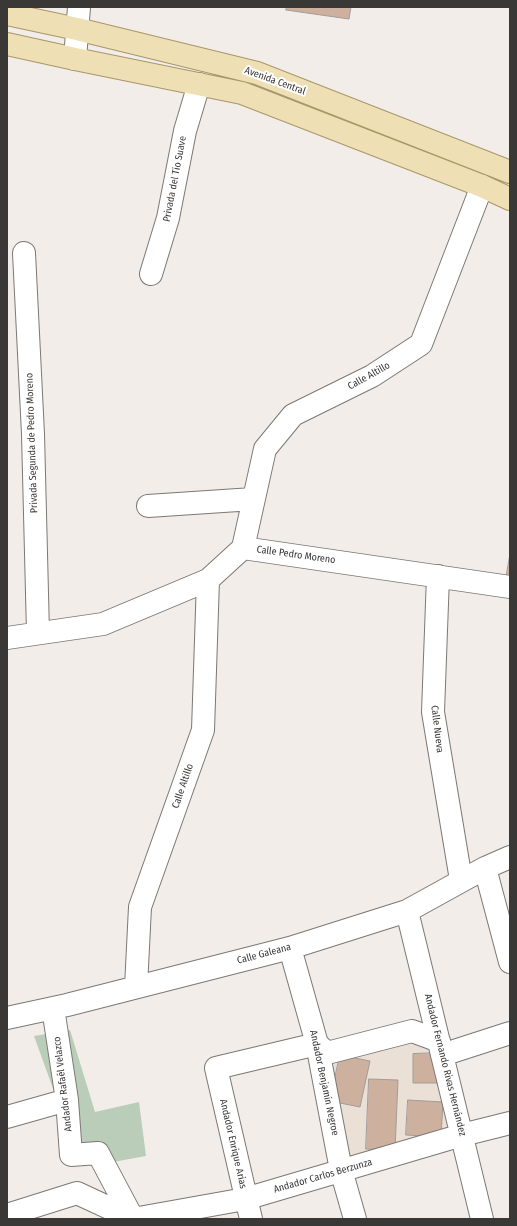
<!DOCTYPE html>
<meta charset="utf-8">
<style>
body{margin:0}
#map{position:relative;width:517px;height:1226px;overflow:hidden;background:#f2ede9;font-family:"Fira Sans Condensed",sans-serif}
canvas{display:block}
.frame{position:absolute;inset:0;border:8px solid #3a3837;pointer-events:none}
</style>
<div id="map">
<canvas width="517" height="1226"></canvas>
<div class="frame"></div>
</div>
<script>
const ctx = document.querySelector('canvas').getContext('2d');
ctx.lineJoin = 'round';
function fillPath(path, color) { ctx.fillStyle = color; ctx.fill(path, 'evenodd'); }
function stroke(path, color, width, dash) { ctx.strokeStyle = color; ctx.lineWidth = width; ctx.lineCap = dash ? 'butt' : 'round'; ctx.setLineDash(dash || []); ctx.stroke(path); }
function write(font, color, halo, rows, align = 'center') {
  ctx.font = font + ' "Fira Sans Condensed",sans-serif'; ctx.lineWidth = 4; ctx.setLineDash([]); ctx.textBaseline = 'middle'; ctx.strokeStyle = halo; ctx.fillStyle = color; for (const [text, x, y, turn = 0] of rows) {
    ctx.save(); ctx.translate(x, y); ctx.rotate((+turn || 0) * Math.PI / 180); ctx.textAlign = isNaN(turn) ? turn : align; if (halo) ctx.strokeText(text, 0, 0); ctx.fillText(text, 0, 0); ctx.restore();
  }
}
fillPath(new Path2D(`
 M409,1035L438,1046L453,1135L345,1166L319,1058Z`), '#eae0d6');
fillPath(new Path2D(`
 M70,1030L95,1112L139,1102L146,1156L113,1162L72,1149L55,1094L34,1036Z`), '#b9cdb8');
const building = new Path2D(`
 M287,7H351L349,19L286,10Z
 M510,554V579H506Z
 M437,1053L438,1083H413V1054Z
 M340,1055L370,1061L360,1107L330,1101Z
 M369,1079L398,1080L395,1150L366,1149Z
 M408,1100L443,1102L441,1137L406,1135Z`);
fillPath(building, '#ceb09f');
stroke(building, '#a29d9a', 1);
const minor = new Path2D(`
 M75,59L79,7
 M24,253L33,434L38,633
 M151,274L168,218L185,131L199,84
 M148,506L253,499
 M243,548L265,449L293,415L372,376L421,344L482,186
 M438,576L433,712L461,880
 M7,638L103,624L208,580L243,548L510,587
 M485,868L510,962
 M407,911L482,1219
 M290,948L317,1044L341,1170L355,1219
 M136,987L140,907L203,730L208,580
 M53,1008L67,1100L71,1155L98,1153L133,1219
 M7,1018L67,1005L290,948L407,911L485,868L510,857
 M442,1055L510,1033
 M7,1117L67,1100
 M7,1215L77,1193L133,1219
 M133,1219L245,1199L462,1135L510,1123
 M251,1219L216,1068L317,1044L327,1053L412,1031L439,1041`);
const major = new Path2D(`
 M7,14L77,29L257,73L510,172
 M7,44L75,59L242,93L482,186L510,199`);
stroke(minor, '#7c7874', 24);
stroke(major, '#a89768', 24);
stroke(minor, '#fff', 22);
stroke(major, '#efdfb5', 22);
write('10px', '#3a3837', '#fff', [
 ["Avenida Central",275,81,20],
 ["Privada del Tio Suave",175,179,-79],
 ["Calle Altillo",369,376,-29],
 ["Privada Segunda de Pedro Moreno",32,443,-92],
 ["Calle Pedro Moreno",296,555,8],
 ["Calle Nueva",437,729,83],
 ["Calle Altillo",183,786,-71],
 ["Calle Galeana",264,954,-15],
 ["Andador Fernando Rivas Hernández",445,1065,76],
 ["Andador Benjamín Negroe",324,1083,78],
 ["Andador Rafaél Velazco",63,1084,-97],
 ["Andador Enrique Arias",233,1144,77],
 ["Andador Carlos Berzunza",323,1176,-16]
]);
</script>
